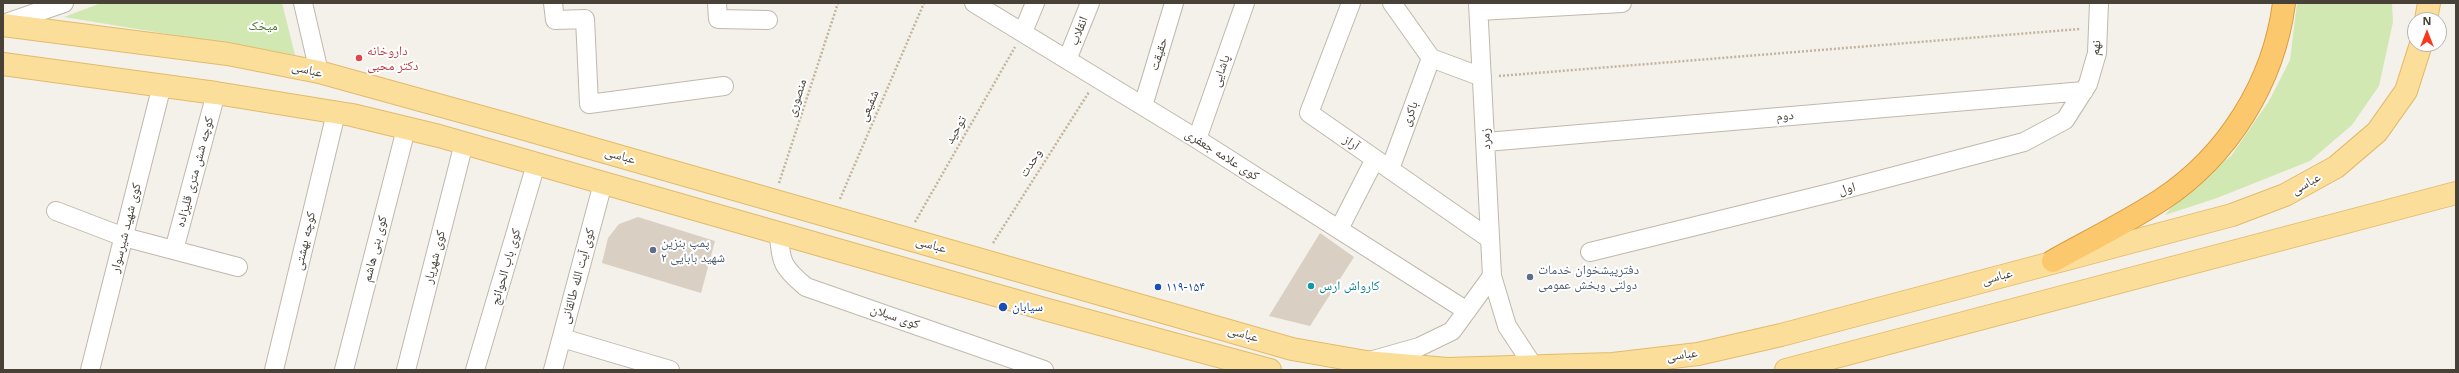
<!DOCTYPE html>
<meta charset="utf-8">
<style>
body{margin:0}
#map{position:relative;width:2459px;height:373px;overflow:hidden;background:#f4f1ea;font-family:"Noto Sans",sans-serif}
canvas{display:block}
.frame{position:absolute;inset:0;border:4px solid #484138;pointer-events:none}
.north{position:absolute;left:2407px;top:12px;width:40px;height:40px;box-sizing:border-box;background:#fff;border:1px solid #b6b3af;border-radius:50%;rotate:0deg;font-size:11px;font-weight:700;line-height:16px;text-align:center;color:#484138}
.north::after{content:'';display:block;margin:auto;width:14px;height:18px;background:#f6391f;clip-path:polygon(50% 0,100% 100%,50% 72%,0 100%)}
</style>
<div id="map">
<canvas width="2459" height="373"></canvas>
<div class="frame"></div>
<div class="north">N</div>
</div>
<script>
const ctx = document.querySelector('canvas').getContext('2d');
ctx.lineJoin = 'round';
function fillPath(path, color) { ctx.fillStyle = color; ctx.fill(path, 'evenodd'); }
function stroke(path, color, width, dash) { ctx.strokeStyle = color; ctx.lineWidth = width; ctx.lineCap = dash ? 'butt' : 'round'; ctx.setLineDash(dash || []); ctx.stroke(path); }
function write(font, color, halo, rows, align = 'center') {
  ctx.font = font + ' "Noto Sans","Noto Naskh Arabic",sans-serif'; ctx.lineWidth = 4; ctx.setLineDash([]); ctx.textBaseline = 'middle'; ctx.strokeStyle = halo; ctx.fillStyle = color; for (const [text, x, y, turn = 0] of rows) {
    ctx.save(); ctx.translate(x, y); ctx.rotate((+turn || 0) * Math.PI / 180); ctx.textAlign = isNaN(turn) ? turn : align; if (halo) ctx.strokeText(text, 0, 0); ctx.fillText(text, 0, 0); ctx.restore();
  }
}
fillPath(new Path2D(`
 M101,3H282L295,55L64,17Z
 M2297,3H2392L2393,22L2379,86L2352,125L2310,161L2217,198L2165,215L2179,198L2231,156L2269,101L2290,60Z`), '#d2e8b3');
fillPath(new Path2D(`
 M638,217L715,241L701,293L602,263L608,238L619,224Z
 M1320,233L1354,257L1310,326L1269,316Z`), '#d9cfc2');
const minor = new Path2D(`
 M303,3L319,72
 M553,3L555,20L585,19L589,104L724,86
 M717,3L718,19L768,20
 M974,3L1197,139L1467,311
 M1351,3L1309,113L1490,239
 M1392,3L1431,58L1482,77
 M1478,3L1492,276L1507,326L1534,367
 M1479,11L1622,3
 M3,24L64,3
 M1023,32L1035,3
 M1067,60L1090,3
 M1143,106L1174,3
 M1197,139L1245,3
 M1486,142L2084,91
 M1390,169L1431,58
 M56,211L124,237L238,267
 M1339,229L1375,159
 M779,233C780,262 783,268 806,287L1044,370
 M174,250L216,93
 M1590,252L1834,192L2024,142L2065,120L2088,84L2097,53L2099,3
 M562,338L670,370
 M1373,360L1419,347L1452,331L1492,276
 M90,370L162,85
 M274,370L336,113
 M344,370L406,129
 M406,370L464,143
 M475,370L536,164
 M553,370L603,183`);
const major = new Path2D(`
 M2426,20L2429,3
 M3,25L228,54L319,72L514,126L1292,349L1366,362L1447,369L1613,364L1698,354L1781,335L2232,215L2285,195L2336,167L2377,132L2406,91L2421,44
 M3,64L216,93L352,115L439,136L1048,310L1270,370
 M1786,370L2456,193`);
const highway = new Path2D(`
 M2053,261C2089,241 2127,222 2161,200C2228,156 2274,82 2284,3`);
stroke(minor, '#c0b8ac', 20);
stroke(major, '#e2bb6a', 24);
stroke(highway, '#db9c3d', 24);
stroke(new Path2D(`
 M1499,76L2080,29
 M779,183L838,3
 M840,199L924,3
 M915,222L1015,47
 M993,243L1089,92`), '#c2b49e', 2.5, [2, 2]);
stroke(minor, '#fff', 18);
stroke(major, '#fcde9b', 22);
stroke(highway, '#fbc86e', 22);
for (const [x, y, r, color] of [
 [359,58,4,"#e0444e"],
 [653,250,4,"#5c6f8a"],
 [1530,277,4,"#5c6f8a"],
 [1311,286,4,"#0f9aa8"],
 [1158,287,4,"#1a4fb4"],
 [1003,307,5,"#1a4fb4"]
]) { const dot = new Path2D(); dot.arc(x, y, r, 0, 2 * Math.PI); ctx.fillStyle = color; ctx.fill(dot); stroke(dot, '#fff', 1.5); }
write('13px', '#4b7a2b', '#fff', [
 ["میخک",263,26]
]);
write('13px', '#484138', '#fff', [
 ["انقلاب",1079,31,-68],
 ["نهم",2096,48,-83],
 ["حقیقت",1159,54,-73],
 ["عباسى",307,70,13],
 ["پاشایی",1221,71,-71],
 ["منصوری",797,98,-72],
 ["شفیعی",869,106,-67],
 ["باکری",1410,114,-70],
 ["دوم",1785,116,-5],
 ["توحید",956,130,-60],
 ["زمرد",1486,139,-93],
 ["آراز",1351,143,35],
 ["کوی علامه جعفری",1222,155,32],
 ["عباسى",620,156,16],
 ["وحدت",1031,163,-58],
 ["کوچه شش متری قلیزاده",195,172,-75],
 ["عباسى",2306,184,-29],
 ["اول",1847,189,-15],
 ["کوی شهید شیرسوار",126,228,-76],
 ["کوچه بهشتی",305,241,-77],
 ["عباسى",931,245,16],
 ["کوی بنی هاشم",375,249,-76],
 ["کوی شهریار",435,257,-76],
 ["کوی باب الحوائج",506,267,-74],
 ["کوی آیت الله طالقانی",578,276,-75],
 ["عباسى",1997,277,-15],
 ["کوی سبلان",895,317,19],
 ["عباسى",1243,334,16],
 ["عباسى",1682,355,-8]
]);
write('13px', '#be3a42', '#fff', [
 ["داروخانه",367,51],
 ["دکتر محبی",367,66]
], 'left');
write('13px', '#4e5e75', '#fff', [
 ["پمپ بنزین",661,243],
 ["شهید بابایی ۲",661,258],
 ["دفترپیشخوان خدمات",1538,270],
 ["دولتی وبخش عمومی",1538,285]
], 'left');
write('13px', '#0d838f', '#fff', [
 ["کارواش ارس",1319,286]
], 'left');
write('13px', '#164399', '#fff', [
 ["۱۱۹-۱۵۴",1166,287],
 ["سیابان",1012,307]
], 'left');
</script>
